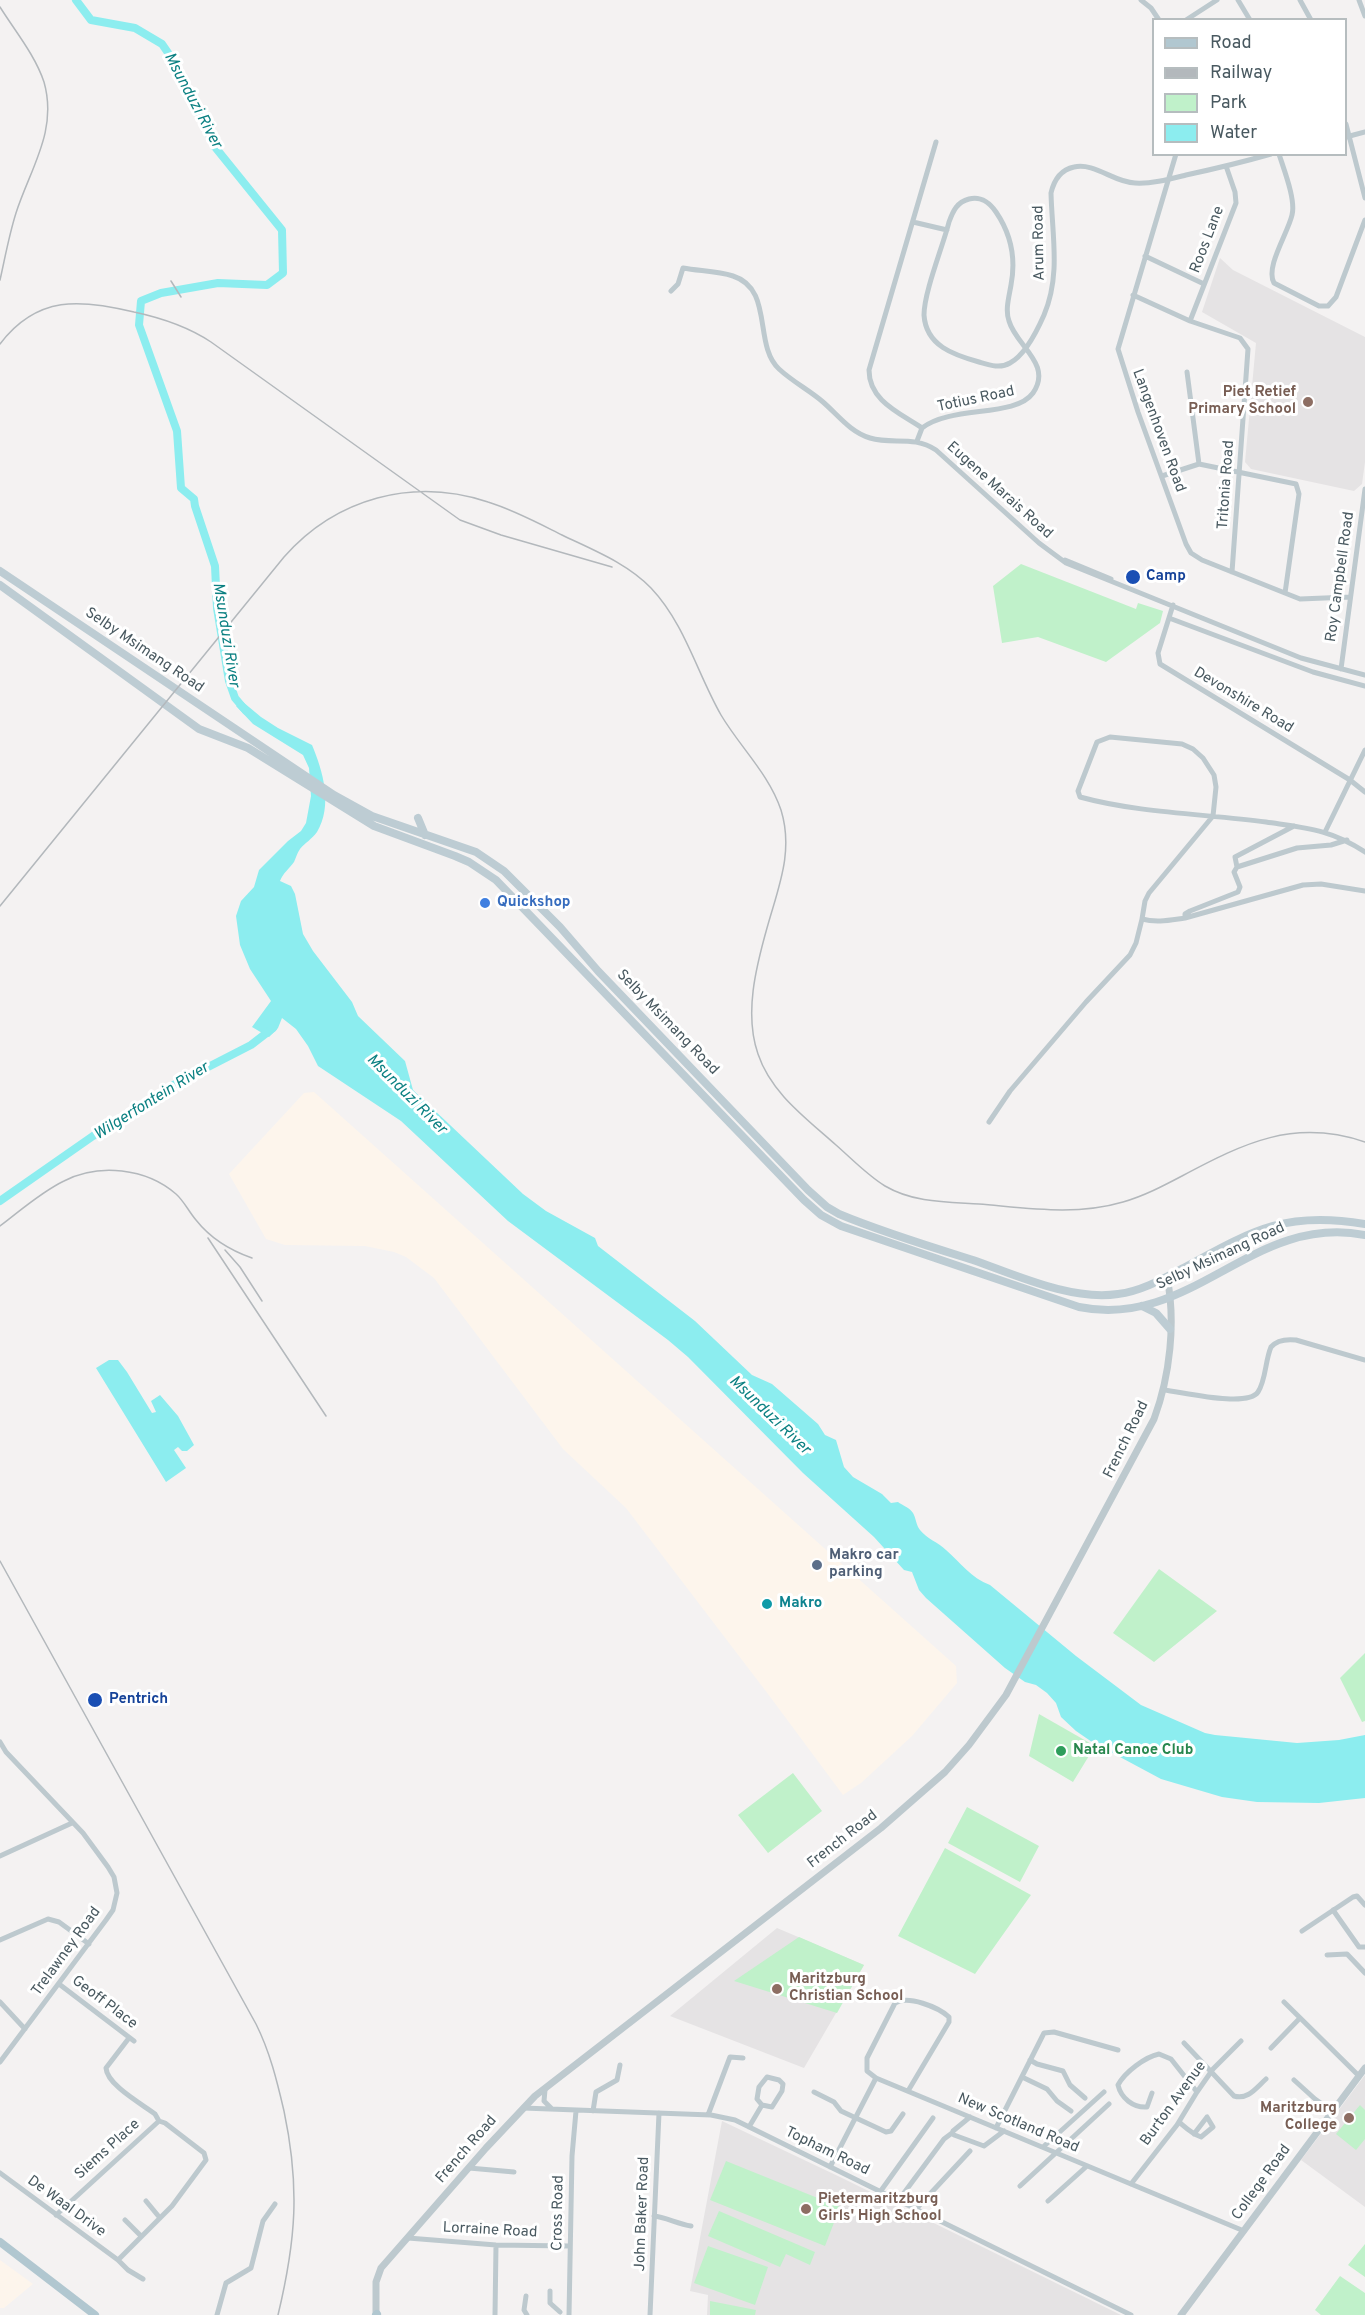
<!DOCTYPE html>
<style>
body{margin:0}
#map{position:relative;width:1365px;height:2315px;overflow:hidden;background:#f4f2f2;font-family:Overpass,sans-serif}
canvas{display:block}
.legend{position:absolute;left:1152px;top:18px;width:195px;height:138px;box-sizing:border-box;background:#fff;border:2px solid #b6bdbf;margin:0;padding:8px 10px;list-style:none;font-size:18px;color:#495960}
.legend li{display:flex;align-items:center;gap:12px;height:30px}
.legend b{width:30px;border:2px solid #b6bdbf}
</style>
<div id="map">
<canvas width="1365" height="2315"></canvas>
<ul class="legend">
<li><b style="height:8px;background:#b1c7d0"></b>Road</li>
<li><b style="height:8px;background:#b3b8bc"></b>Railway</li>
<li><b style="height:16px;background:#c0f1ca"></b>Park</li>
<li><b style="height:16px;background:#8cedef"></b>Water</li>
</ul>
</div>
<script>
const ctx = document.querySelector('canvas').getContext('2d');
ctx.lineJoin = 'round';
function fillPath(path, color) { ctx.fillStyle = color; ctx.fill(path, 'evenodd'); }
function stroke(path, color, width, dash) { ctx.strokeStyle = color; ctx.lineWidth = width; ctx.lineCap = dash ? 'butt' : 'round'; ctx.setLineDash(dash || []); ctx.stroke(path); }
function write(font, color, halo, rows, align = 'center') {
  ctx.font = font + ' Overpass,sans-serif'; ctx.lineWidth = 6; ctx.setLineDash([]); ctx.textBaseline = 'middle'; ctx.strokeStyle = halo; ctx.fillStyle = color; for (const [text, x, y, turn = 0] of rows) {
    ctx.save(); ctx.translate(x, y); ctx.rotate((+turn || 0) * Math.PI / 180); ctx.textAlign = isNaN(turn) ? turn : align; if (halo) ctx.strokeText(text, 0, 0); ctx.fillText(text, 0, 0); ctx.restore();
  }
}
fillPath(new Path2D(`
 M314,1092L956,1666L957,1683L912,1736L861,1783L843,1795L768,1694L626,1508L563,1449L434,1278L406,1257L394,1252L365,1246L285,1245L266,1239L229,1174L304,1093Z
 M0,2260L33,2284L4,2308H0Z`), '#fdf5ec');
fillPath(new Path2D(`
 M1220,258L1233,270L1365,337V462L1362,484L1354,491L1251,469L1245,462L1256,343L1202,312Z
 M777,1928L864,1965L804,2068L670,2016Z
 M1365,2075V2207L1301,2160Z
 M722,2121L840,2177L1121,2315H707L708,2295L690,2291Z`), '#e5e3e4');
fillPath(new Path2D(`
 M1021,564L1136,609L1138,603L1163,611L1160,623L1106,662L1038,637L1002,643L993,586Z
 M1159,1569L1217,1611L1154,1662L1113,1633Z
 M1365,1653V1721L1362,1722L1340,1678Z
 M1039,1714L1095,1746L1073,1782L1029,1756Z
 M793,1773L822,1811L768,1853L738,1815Z
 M967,1807L1039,1846L1020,1882L948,1843Z
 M945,1848L1031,1895L975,1974L898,1936Z
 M799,1937L864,1965L837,2013L734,1981Z
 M1360,2105L1365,2110V2139L1356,2150L1336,2134Z
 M726,2161L840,2207L825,2246L710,2200Z
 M719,2211L815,2252L810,2265L786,2254L780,2267L708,2236Z
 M1365,2244V2277L1348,2265Z
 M708,2246L768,2267L755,2305L694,2283Z
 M1340,2276L1365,2293V2315H1321L1315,2310Z
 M710,2301L756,2310L755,2315H710Z`), '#c0f1ca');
fillPath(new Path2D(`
 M243,702L261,717L278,728L312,745C323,771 333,806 317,832C312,839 305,843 300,849C297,853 296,858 294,862C289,869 283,873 280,881L291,886L295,894L303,934L313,951L352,1002L358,1016L405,1061L413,1090L523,1194L546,1211L595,1238L598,1246L695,1321L752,1375L772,1384L818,1424L825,1435L836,1440L844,1467L853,1477L882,1494L891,1503L898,1502C902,1505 910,1508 913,1513C916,1518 916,1525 920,1530C927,1539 938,1542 946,1550C961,1563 971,1578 990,1585L1076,1656L1141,1705L1205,1733L1215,1735L1297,1743L1339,1740L1365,1735V1798L1319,1803L1257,1802L1222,1797L1161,1779L1092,1742L1076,1731L1061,1717L1056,1703L1047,1693L1036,1685L1025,1682L1005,1668L926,1598L919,1590L912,1572L904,1570L874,1537L803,1473L688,1357L668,1340L508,1221L401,1121L318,1066L308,1046L296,1029L282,1018L278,1028L269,1037L252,1027L271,1001L250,969L240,945L236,916L241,901L254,887L259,870L288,841L301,831L306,823L311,796L309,768L303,755L253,724L236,706Z
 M109,1360H118L127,1372L152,1413L156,1412L151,1401L160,1395L178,1416L194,1445L187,1451H182L178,1447L174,1450L186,1468L166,1482L96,1368Z`), '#8cedef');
stroke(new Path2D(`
 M76,0L91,20L135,28L162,44L173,60L215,147L282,230L283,273L267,285L218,283L161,293L141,301L139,325L177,431L181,488L194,499L195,506L215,566L217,608L229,681L235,698L246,711
 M0,1201L93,1136L142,1107L175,1084L251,1045L273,1028`), '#8cedef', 8);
stroke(new Path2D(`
 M1141,0L1151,8L1159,20
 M1238,0L1250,20
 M1300,0L1311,20
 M1359,0L1365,16
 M1186,20L1217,0
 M1346,124L1365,198
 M1346,137L1365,132
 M1176,154L1118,349L1138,412L1186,544L1191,553L1202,560L1300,599L1349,597
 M1279,154C1284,170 1296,200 1292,215C1288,233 1265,267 1274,283L1319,306H1328L1336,297L1365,220
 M913,222L947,230
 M1145,256L1204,284
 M671,291L678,284L683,268C699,271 717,271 733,276C774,289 753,345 779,369C793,382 809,390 823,402C838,415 850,432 870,438C893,445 913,435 936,450L1039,543L1066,563L1301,658L1365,675
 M1133,295L1190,321L1240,338L1248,349L1232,572
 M1190,321L1236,203L1235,192L1226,166
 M1187,372L1199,464
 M922,428C900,413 869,401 869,370L936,142
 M917,441L922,428C952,405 1015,418 1033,393C1053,364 1016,346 1009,321C1005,310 1009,297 1011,285C1016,259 1011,234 996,212C989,202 981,196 969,199C957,202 953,211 949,222C943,246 924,292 924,315C926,346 954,355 979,362C989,365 1000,369 1010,363C1025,355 1037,331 1044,315C1061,275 1052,235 1051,193C1054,180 1060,170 1074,167C1094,162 1115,183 1135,183C1152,184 1170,179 1186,175C1214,169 1243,162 1271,154
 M1162,476L1199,464L1296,484L1299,494L1285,593
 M1065,560L1111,579
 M1173,605L1158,653L1160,664L1350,780L1365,792
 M1169,618L1313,672L1365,686
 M1341,669L1365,489
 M1325,832L1365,750
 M1347,840L1331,845L1297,848L1237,867L1234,872L1240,887L1238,892L1190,911L1185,914V918C1170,920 1157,923 1142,919L1145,901L1149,893L1213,816L1216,787L1214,775L1203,758L1193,749L1182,744L1110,737L1097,742L1078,791L1080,797C1138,813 1206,814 1266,822C1306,828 1330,829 1365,852
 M1237,867L1235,857L1294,826
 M1185,918L1303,885L1321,884L1365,891
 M989,1122L1010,1091L1086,1002L1130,955L1136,943L1142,919
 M1164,1390C1183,1392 1247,1408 1258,1392C1266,1380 1265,1361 1271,1347C1277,1340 1287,1339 1296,1340L1365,1360
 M0,1742L6,1752L83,1833L108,1867L114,1877L117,1893L113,1910L106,1920L0,2062
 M0,1856L72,1823
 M1333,1910L1359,1947H1365
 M1302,1931L1353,1897L1357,1896L1365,1905
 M0,1940L48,1919L59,1922L89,1944
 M1327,1955L1347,1954L1365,1973
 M59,1984L134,2041
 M0,2002L25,2029
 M1284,2002L1359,2076
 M129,2038L106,2068C107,2085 142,2104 155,2114L159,2121
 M1184,2043L1234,2096C1248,2100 1256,2088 1266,2079
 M1271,2048L1300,2018
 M1030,2060L1037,2064L1063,2071L1070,2085L1085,2098
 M767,2077L779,2080L783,2084L782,2091L772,2107L762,2105L757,2099L759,2087Z
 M1022,2077L1047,2089L1057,2101L1071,2111
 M876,2078L867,2071V2058L895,2003C908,1995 938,2007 949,2017V2022L908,2091
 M1294,2080L1315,2099L1333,2112
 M545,2090L544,2101L552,2109
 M814,2092L834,2102L841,2111L886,2132L891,2131L903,2114
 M1152,2093L1147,2107C1133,2108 1121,2098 1118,2085C1125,2072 1145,2057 1159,2054L1171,2059L1197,2092
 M523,2108L711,2115L735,2120L1131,2315
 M593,2111L596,2092L617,2080L620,2065
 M708,2115L730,2057L743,2058
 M970,2117L953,2131L952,2133L954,2135L984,2146L1004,2131
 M1179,2122C1186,2128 1192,2134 1201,2137L1213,2127L1207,2117L1194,2134
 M749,2127L762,2105
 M996,2128L1044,2033L1054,2032L1118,2050
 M1043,2147L1104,2092
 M830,2167L876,2078L1244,2231
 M469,2168L514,2172
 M0,2173L118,2260L128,2270L143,2279
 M1131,2184L1177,2125L1197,2092L1213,2069L1241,2041
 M1020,2186L1109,2104
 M880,2192L933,2118
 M146,2201L160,2218
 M898,2201L944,2139L952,2133
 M1048,2201L1087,2166
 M916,2209L970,2151
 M56,2215L159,2121
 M654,2216C665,2217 678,2224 691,2226
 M125,2220L141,2236
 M408,2238L496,2245L570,2246
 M118,2260L172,2206L206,2160L204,2153L165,2123L159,2121
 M550,2291V2303L560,2312
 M526,2296L524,2310L527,2315
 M217,2315L226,2283L251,2268L263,2221L275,2204
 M495,2315L496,2245
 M569,2315L572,2156L576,2111
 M650,2315L659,2113`), '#bdc9ce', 5);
stroke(new Path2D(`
 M376,2315V2282L381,2268L486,2148L535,2096L881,1828L945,1772L969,1745L1006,1695L1154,1419C1170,1376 1176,1322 1167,1277
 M1181,2315L1365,2068`), '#bdc9ce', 7);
stroke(new Path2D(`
 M0,571L334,795L372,816L476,852L504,871L560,927L598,971L808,1190L827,1207L839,1214C882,1232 928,1246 973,1260C1016,1275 1071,1301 1118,1294C1143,1291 1166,1277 1189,1265C1255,1229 1287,1211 1365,1224
 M0,585L199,729L248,748L374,826L455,856L469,862L496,880L804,1200L821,1215L841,1226L1079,1307C1192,1330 1252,1213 1365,1235
 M418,818L425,835
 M1142,1306L1156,1313L1170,1329`), '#bdccd3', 8);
stroke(new Path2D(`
 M0,2242L95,2315
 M376,2315L377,2314`), '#b1c7d0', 8);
stroke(new Path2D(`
 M0,7C15,31 35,55 44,82C58,131 30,169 16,213C9,235 5,258 0,280
 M171,281L181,297
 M0,344C37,295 81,299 134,312C162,318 187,326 211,342L460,520L501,535L612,567
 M0,906L284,557C336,498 413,477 488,502C514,510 538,523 562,535C593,550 627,563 651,588C685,624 697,673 721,715C740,747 769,774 781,810C794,852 778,888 767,928C756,967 744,1014 758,1054C771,1093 806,1118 836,1145C852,1159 867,1175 885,1186C914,1203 947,1202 979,1204C1027,1208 1076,1216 1123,1202C1144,1196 1163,1186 1182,1176C1244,1143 1294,1118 1365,1142
 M0,1226C20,1211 41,1192 64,1181C99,1163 146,1168 176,1194C184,1201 189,1212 196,1220C211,1239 229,1250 252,1258
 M208,1238L326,1416
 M225,1250L240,1267L262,1301
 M0,1561L256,2024C270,2052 277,2081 284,2111C300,2187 296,2240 278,2315`), '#b3b8bc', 1.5);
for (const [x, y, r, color] of [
 [1308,402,6,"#8d6e63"],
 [1133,577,8,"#1a4fb4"],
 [485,903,6,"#3f7fe0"],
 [817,1565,6,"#5c6f8a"],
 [767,1604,6,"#0f9aa8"],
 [95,1700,8,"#1a4fb4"],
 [1061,1751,6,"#2e9e5b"],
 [777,1989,6,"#8d6e63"],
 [1349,2118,6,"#8d6e63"],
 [806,2209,6,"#8d6e63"]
]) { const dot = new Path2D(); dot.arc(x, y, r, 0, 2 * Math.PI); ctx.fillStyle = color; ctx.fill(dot); stroke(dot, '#fff', 2); }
write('15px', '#495960', '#fff', [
 ["Roos Lane",1208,240,-69],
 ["Arum Road",1040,243,-91],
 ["Totius Road",976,400,-12],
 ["Langenhoven Road",1158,431,70],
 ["Tritonia Road",1227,485,-86],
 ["Eugene Marais Road",999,491,42],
 ["Roy Campbell Road",1341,577,-82],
 ["Selby Msimang Road",144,651,34],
 ["Devonshire Road",1243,701,31],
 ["Selby Msimang Road",667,1023,46],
 ["Selby Msimang Road",1221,1257,-25],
 ["French Road",1127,1440,-64],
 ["French Road",843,1840,-38],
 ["Trelawney Road",67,1952,-54],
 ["Geoff Place",104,2003,37],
 ["Burton Avenue",1174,2104,-54],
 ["New Scotland Road",1018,2124,23],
 ["Siems Place",108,2150,-42],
 ["French Road",467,2150,-49],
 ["Topham Road",827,2152,26],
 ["College Road",1262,2183,-54],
 ["De Waal Drive",66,2207,36],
 ["Cross Road",559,2213,-89],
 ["John Baker Road",643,2214,-88],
 ["Lorraine Road",490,2231,3]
]);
write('bold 15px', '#785e54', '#fff', [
 ["Piet Retief",1296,393],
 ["Primary School",1296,410],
 ["Maritzburg",789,1980,"left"],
 ["Christian School",789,1997,"left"],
 ["Maritzburg",1337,2109],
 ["College",1337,2126],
 ["Pietermaritzburg",818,2200,"left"],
 ["Girls' High School",818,2217,"left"]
], 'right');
write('bold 15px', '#164399', '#fff', [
 ["Camp",1146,577],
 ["Pentrich",109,1700]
], 'left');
write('bold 15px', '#366cbe', '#fff', [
 ["Quickshop",497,903]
], 'left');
write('bold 15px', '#4e5e75', '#fff', [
 ["Makro car",829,1556],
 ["parking",829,1573]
], 'left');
write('bold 15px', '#0d838f', '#fff', [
 ["Makro",779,1604]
], 'left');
write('bold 15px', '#27864d', '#fff', [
 ["Natal Canoe Club",1073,1751]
], 'left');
write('italic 16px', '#0b8082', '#fff', [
 ["Msunduzi River",192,101,62],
 ["Msunduzi River",225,635,81],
 ["Msunduzi River",406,1095,45],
 ["Wilgerfontein River",152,1102,-32],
 ["Msunduzi River",769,1416,44]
]);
</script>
